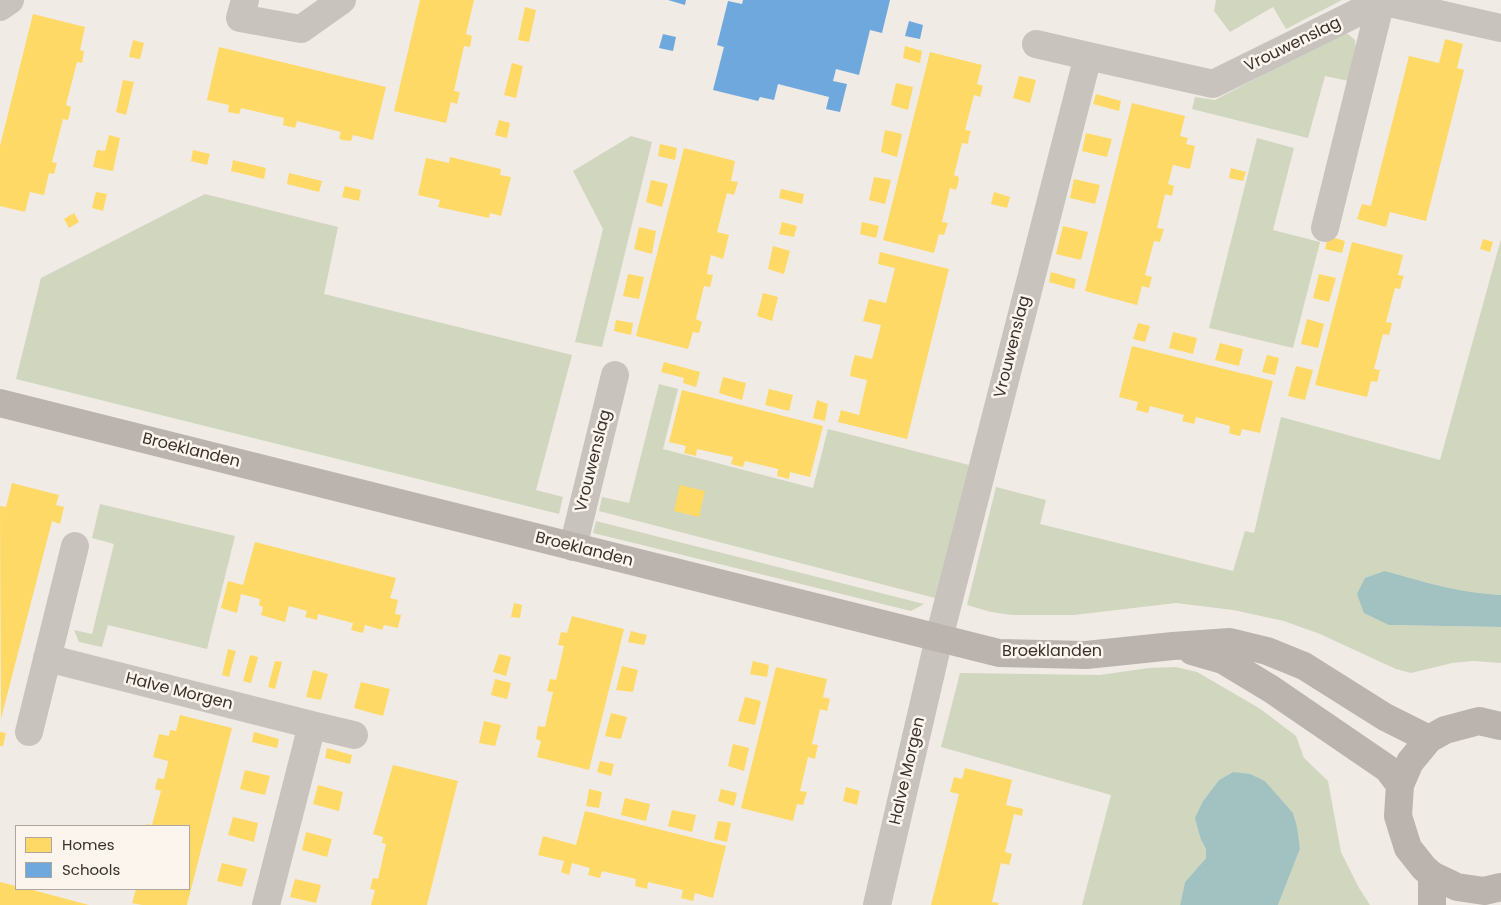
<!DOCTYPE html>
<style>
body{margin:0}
#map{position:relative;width:1501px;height:905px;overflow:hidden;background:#f0ebe5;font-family:Poppins,sans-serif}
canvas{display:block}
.legend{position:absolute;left:15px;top:825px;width:175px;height:65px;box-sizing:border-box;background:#fbf5ee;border:1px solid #aea6a0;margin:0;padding:6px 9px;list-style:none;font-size:15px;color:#3b302b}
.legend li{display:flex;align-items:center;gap:10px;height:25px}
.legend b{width:25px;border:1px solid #aea6a0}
</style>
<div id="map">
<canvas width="1501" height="905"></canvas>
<ul class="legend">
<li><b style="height:14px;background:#ffd966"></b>Homes</li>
<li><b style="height:14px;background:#6fa8dc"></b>Schools</li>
</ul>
</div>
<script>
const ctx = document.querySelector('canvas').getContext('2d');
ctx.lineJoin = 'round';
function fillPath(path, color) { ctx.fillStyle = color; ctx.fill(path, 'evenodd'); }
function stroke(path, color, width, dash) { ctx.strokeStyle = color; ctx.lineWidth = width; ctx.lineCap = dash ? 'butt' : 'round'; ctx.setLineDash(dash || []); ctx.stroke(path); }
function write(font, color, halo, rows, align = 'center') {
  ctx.font = font + ' Poppins,sans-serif'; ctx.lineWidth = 5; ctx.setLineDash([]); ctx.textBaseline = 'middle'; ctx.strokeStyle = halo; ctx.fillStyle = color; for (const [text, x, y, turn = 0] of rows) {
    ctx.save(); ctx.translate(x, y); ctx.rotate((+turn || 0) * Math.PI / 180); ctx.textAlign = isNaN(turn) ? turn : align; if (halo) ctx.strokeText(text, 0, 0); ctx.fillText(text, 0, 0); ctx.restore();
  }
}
fillPath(new Path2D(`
 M1216,0H1342L1286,29L1273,7L1230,32L1214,11Z
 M1341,34H1348L1355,40L1356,52L1349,81L1325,76L1308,138L1192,109L1195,97L1215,100L1334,37Z
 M631,136L652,142L602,347L575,342L603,229L573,171Z
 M1257,138L1294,148L1273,230L1320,242L1293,348L1209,328Z
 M205,194L338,227L324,294L572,355L536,490L563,497L559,514L16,379L41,278Z
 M1501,239V595C1461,593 1424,582 1385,571L1389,625L1501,627V663L1473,661L1452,663L1411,673L1396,669L1320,634L1284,621L1233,610L1176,603L1074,615H1012L991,612L967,605L996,487L1046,500L1040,524L1233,571L1245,531L1254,533L1281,417L1440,460Z
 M659,384L678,389L663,449L813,488L828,429L969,465L935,598L599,511L602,497L629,503Z
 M100,504L235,536L207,649L108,625L102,647L79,642L74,630L92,634L114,544L92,538Z
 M596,521L924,604L911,611L593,533Z
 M1176,667L1197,672L1259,708L1296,736L1304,758L1328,781L1341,852L1359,888L1370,905H1278L1300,849L1293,814L1265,781L1233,772L1219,780L1203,801L1201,840L1206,849V858L1185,882L1180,905H1082L1111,795L941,747L960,673L1100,675L1149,668Z`), '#d1d6bf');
fillPath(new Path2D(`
 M1385,571C1424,582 1461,593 1501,595V627L1389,625L1364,613L1357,594L1365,578Z
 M1233,772L1250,774L1265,781L1293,813L1297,827L1300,849L1278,905H1180L1185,882L1206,858V849L1201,840L1195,818L1203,801L1219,780Z`), '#a1c2c1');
fillPath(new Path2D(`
 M420,0H474L466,34L472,36L470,47L464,46L454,91L460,92L457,104L451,102L446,123L394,111Z
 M525,7L536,10L529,42L518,40Z
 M33,14L85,27L80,50L84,51L82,63L77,62L66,105L71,107L70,112L68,120L63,119L52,162L57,163L54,174L49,173L44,195L30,192L25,212L0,206V146Z
 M1445,39L1463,44L1457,68L1464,70L1426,221L1390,212L1386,227L1357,219L1362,204L1371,206L1409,56L1439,63Z
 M133,40L144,43L140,59L129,57Z
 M905,46L922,51L920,63L903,58Z
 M219,47L386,87L373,140L353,135L351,141L342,140L339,138L341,132L297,121L295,128L283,125L284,118L241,108L239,114L228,112L229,105L207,100Z
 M930,52L982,65L977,84L983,86L980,97L974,95L965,130L971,131L969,137L968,144L962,143L954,175L959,177L958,184L956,190L950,188L942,222L948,223L944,235L939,234L934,253L883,240Z
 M512,63L523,66L516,98L504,95Z
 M1019,76L1036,80L1030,103L1013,98Z
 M123,80L134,82L126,115L116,112Z
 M896,83L913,87L908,110L891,105Z
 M1096,94L1121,101L1119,111L1093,104Z
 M1132,103L1185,116L1180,136L1188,138L1186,144L1195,146L1190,169L1173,165L1168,184L1174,186L1172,196L1165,194L1157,228L1164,229L1162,235L1160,242L1154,241L1145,275L1152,277L1149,288L1142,286L1137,305L1085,291Z
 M499,120L510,123L507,138L495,135Z
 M885,130L902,134L897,157L881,152Z
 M1086,133L1112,139L1107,157L1082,151Z
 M109,135L120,138L113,171L93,167L97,150L105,151Z
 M660,144L677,148L675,160L658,156Z
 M684,148L735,161L731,181L738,182L734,195L727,193L717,232L729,235L723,259L711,255L707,274L713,275L710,287L704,286L696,319L702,322L699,333L693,332L688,349L636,336Z
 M193,150L210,154L207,165L191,161Z
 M450,157L501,169L500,175L511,177L501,216L490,213L489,218L438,207L440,200L418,195L426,158L449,163Z
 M233,160L266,168L264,179L231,171Z
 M1231,168L1246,172L1243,181L1229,178Z
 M289,173L322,181L319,192L287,184Z
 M874,177L891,180L885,204L869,200Z
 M1074,179L1100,185L1095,204L1070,198Z
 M651,180L668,184L662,207L646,202Z
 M345,186L361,190L359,201L342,197Z
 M781,189L804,194L802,204L779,198Z
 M96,192L107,194L103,211L92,208Z
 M994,192L1010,197L1007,208L991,204Z
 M74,213L79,222L69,228L64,219Z
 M782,222L797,226L794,237L779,234Z
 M862,222L879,226L876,238L860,234Z
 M1063,226L1088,232L1081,260L1056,254Z
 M639,227L656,231L652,254L634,249Z
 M1328,236L1345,241L1342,253L1325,249Z
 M1483,239L1493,242L1490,252L1480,249Z
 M1352,242L1403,255L1398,275L1404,276L1402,281L1400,289L1395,288L1386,322L1392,323L1391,328L1389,335L1383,334L1374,369L1380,370L1377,382L1371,381L1367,397L1315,385Z
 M773,246L790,251L784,274L768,269Z
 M880,252L949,269L907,439L838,422L841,410L859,415L867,380L850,376L852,365L855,355L872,359L881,325L863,321L869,299L886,303L895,268L878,264Z
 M1051,272L1076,279L1074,289L1049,282Z
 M628,274L644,277L639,299L623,296Z
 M1319,274L1336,278L1329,302L1313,298Z
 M763,293L778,297L772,321L757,316Z
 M1307,319L1324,324L1318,348L1301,344Z
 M616,320L633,323L631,335L614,331Z
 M1138,323L1150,326L1145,342L1133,339Z
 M1173,332L1197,338L1193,354L1169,348Z
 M1220,343L1243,349L1239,366L1215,360Z
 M1132,346L1273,381L1260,433L1242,429L1240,436L1235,435L1229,433L1230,426L1196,417L1194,424L1182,421L1184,415L1150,406L1148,413L1136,410L1138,402L1119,397Z
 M1267,355L1279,358L1275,375L1262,372Z
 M664,362L700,372L696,387L683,383L684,378L661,372Z
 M1296,366L1313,370L1305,400L1288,396Z
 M723,377L746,383L742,400L719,393Z
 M769,389L793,395L789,411L765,405Z
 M682,390L823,426L810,477L790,472L789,479L777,476L778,469L745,461L743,467L738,466L731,464L733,457L697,449L696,456L684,453L686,446L669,442Z
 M817,400L828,404L825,421L813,418Z
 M12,483L59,495L56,505L64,507L60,524L52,521L1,719L0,506L6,507Z
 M680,485L705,491L699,517L674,511Z
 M255,542L396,578L390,598L398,600L395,614L401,615L398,628L384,625L382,630L365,625L363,633L351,630L353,623L318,614L317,620L305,617L307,611L289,606L285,622L261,615L263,607L259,605L260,599L241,594L237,613L221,608L228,581L243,585Z
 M514,603L522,605L520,618L511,617Z
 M572,616L624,629L589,770L537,757L541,741L536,739L537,732L538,726L545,727L553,692L547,691L550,679L556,680L564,646L558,645L561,632L567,633Z
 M631,631L647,635L644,645L628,642Z
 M228,649L236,651L229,677L222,675Z
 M499,654L511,657L506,676L493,672Z
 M250,655L258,657L251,683L243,681Z
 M275,661L282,662L275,689L268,687Z
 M753,661L769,665L767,677L750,674Z
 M622,666L638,670L633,692L616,690Z
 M776,667L827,679L823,697L830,699L827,711L820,709L812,744L818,745L815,759L808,757L800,791L807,792L803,805L797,804L793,821L741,808Z
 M313,670L328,674L321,700L306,697Z
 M495,679L511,683L507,699L491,695Z
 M361,682L390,689L383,716L354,708Z
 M745,697L761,701L755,725L738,721Z
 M611,713L627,717L621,739L605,736Z
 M180,715L232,728L187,905H142L132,903L136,889H189V826H146V824L152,825L161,791L155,789L156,784L158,778L164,779L168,762V761L153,757L159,734L169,736L170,730L176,731Z
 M484,721L501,725L495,746L479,743Z
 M0,732L6,733L3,746H0Z
 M254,732L279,739L277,748L252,742Z
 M733,744L749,748L744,771L728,766Z
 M327,748L352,755L350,764L325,758Z
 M600,761L614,764L611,776L597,772Z
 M393,765L458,781L427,905H371L375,890L370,889L373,878L378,879L386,844L382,843L383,837L373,834Z
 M965,768L1012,780L1006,805L1023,809L1022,816L1014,814L1005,852L1012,854L1009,865L1001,863L992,902L999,903L998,905H931L959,794L950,792L954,777L962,779Z
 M245,770L270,776L265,795L240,789Z
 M318,785L343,792L339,811L313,804Z
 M846,787L860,791L857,805L843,801Z
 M589,789L602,792L599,808L586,806Z
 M721,789L737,793L734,806L718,801Z
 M625,798L650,804L646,821L621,815Z
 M672,810L696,815L692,832L668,826Z
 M585,811L726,846L713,898L695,893L693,901L681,898L683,890L648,882L647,889L635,886L636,879L602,871L600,878L588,875L590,868L572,863L569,875L561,872L564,861L538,855L543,836L576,845Z
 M233,817L258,823L254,842L228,835Z
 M718,821L731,823L727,842L714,839Z
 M306,832L332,839L327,857L302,850Z
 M222,863L247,869L242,887L217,881Z
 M295,879L321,885L316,903L290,897Z
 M0,882L16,886V889H29L89,905H0Z`), '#ffd966');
fillPath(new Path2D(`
 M668,0H686L685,5Z
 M743,0H890L882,33L870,30L859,75L836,69L833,81L847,84L840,112L826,109L829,97L778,84L774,100L760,97L758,101L713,90L724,47L717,45L728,1L742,4Z
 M909,21L923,25L920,39L905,36Z
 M663,34L676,37L673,51L659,48Z`), '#6fa8dc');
stroke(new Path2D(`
 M245,0L240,18L301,29L342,0
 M0,7L10,0
 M1036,44L1088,56
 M1325,228L1381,1
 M573,547L615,375
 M47,658L312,725L266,905
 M312,725L354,735
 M29,732L75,546
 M877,905L939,638L1088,56L1213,84L1381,1L1501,28`), '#c9c3be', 28);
stroke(new Path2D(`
 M0,403L999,653L1086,655L1173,646L1230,642L1267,651L1304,666L1385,717L1429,739
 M1192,651L1223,660L1271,689L1388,769L1400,785
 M1501,726L1479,721L1445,730L1429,739L1410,762L1400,785L1398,816L1408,848L1424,868L1432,875L1457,887L1484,891L1501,887
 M1432,905V875`), '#bab3ae', 28);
write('16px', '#3b302b', '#fbf5ee', [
 ["Vrouwenslag",1293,45,-26],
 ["Vrouwenslag",1013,347,-76],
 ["Broeklanden",191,451,14],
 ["Vrouwenslag",594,461,-76],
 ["Broeklanden",584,550,14],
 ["Broeklanden",1052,652],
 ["Halve Morgen",179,692,14],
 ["Halve Morgen",908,771,-77]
]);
</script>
